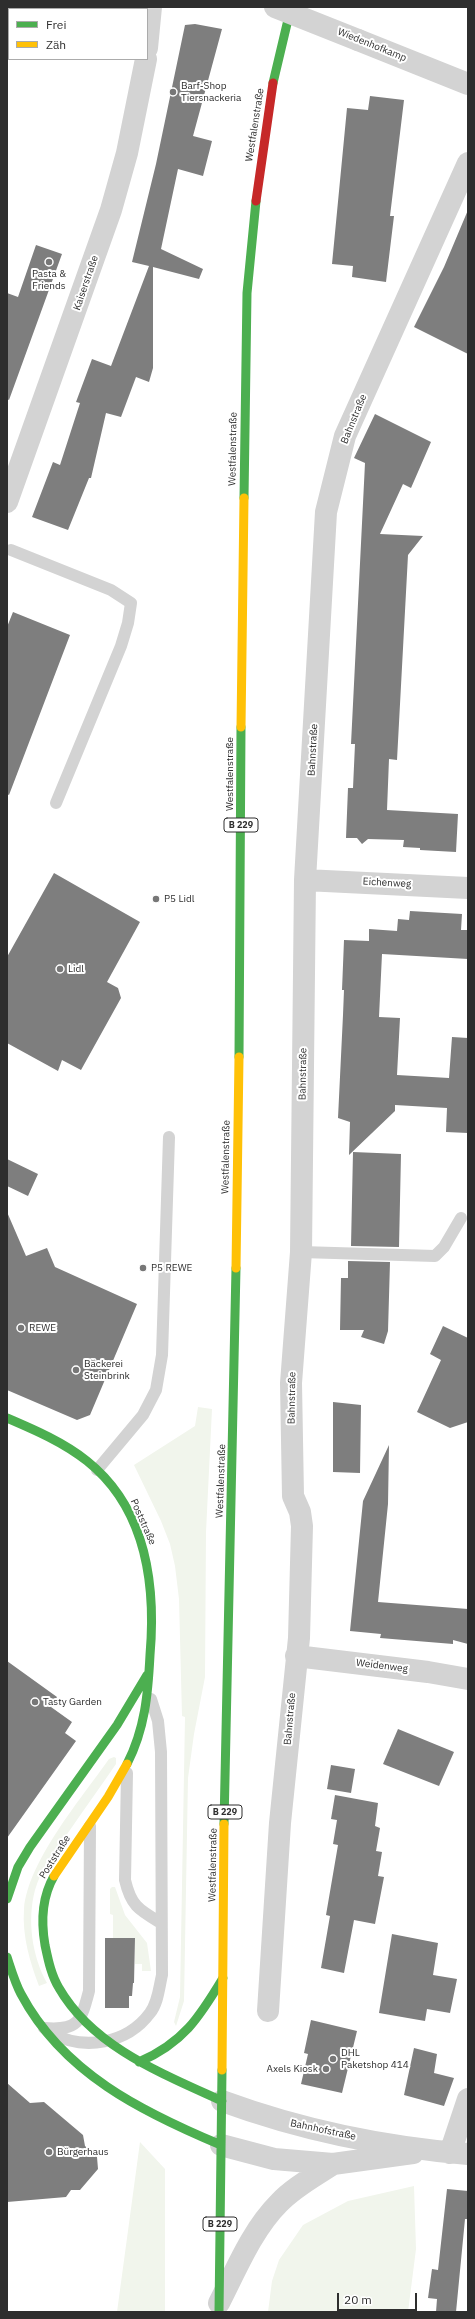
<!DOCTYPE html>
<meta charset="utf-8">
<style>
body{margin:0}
#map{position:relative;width:475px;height:2319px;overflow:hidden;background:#fff;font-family:"IBM Plex Sans",sans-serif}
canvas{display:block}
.frame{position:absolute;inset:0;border:8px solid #2e2e2e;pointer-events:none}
.legend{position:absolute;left:8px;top:8px;width:140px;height:52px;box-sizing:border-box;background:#fff;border:1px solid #ababab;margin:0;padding:5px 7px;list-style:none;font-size:12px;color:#2e2e2e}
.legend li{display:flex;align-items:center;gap:8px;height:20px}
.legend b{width:20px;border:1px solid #ababab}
.scale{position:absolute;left:337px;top:2293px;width:80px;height:18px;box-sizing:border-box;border:2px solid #2e2e2e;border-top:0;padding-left:5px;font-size:12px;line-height:14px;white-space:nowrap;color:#2e2e2e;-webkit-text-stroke:3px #fff;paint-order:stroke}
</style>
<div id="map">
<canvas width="475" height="2319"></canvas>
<div class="frame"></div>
<ul class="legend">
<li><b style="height:5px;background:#4caf50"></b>Frei</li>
<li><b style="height:5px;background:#ffc107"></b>Zäh</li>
</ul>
<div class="scale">20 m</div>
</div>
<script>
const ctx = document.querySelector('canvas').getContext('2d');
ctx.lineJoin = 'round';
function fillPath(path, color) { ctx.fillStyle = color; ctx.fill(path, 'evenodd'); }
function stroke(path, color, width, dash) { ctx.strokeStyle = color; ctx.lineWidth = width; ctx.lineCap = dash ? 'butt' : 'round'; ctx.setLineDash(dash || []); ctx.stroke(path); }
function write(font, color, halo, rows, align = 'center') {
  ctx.font = font + ' "IBM Plex Sans",sans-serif'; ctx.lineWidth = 4; ctx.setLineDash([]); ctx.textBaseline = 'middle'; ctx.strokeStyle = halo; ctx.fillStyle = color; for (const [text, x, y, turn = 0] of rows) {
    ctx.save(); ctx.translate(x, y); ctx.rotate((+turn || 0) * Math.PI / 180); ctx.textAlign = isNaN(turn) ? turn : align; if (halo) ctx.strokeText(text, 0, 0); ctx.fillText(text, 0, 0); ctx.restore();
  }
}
fillPath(new Path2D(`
 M198,1407L212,1409L206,1532L205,1677L194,1734L188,1778L184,2001L176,2026L174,2022L180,1997L185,1717L182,1716L179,1599L175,1566L170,1544L161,1521L134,1465L195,1426Z
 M114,1757L116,1758V1764C101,1786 85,1808 70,1830C57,1849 41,1868 35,1890C27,1920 32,1956 47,1983L39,1986C30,1962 22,1936 24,1909C28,1861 81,1799 109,1759Z
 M112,1887H115L125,1915L147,1943L151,1971H142V1964H135V1938H113V1915L110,1914V1889Z
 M140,2142L165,2169V2312H117Z
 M414,2186L416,2249L408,2312H268L272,2281L279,2260L303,2225L348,2201Z`), '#f1f5ec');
fillPath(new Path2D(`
 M195,24L222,29L193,136L212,141L203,176L178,169L161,249L203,269L199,279L153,267V368L149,382L136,377L121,417L106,413L91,478H89L68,530L32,517L53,462L60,465L80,403L76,402L92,359L111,366L149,266L132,262L156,164L185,25Z
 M370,96L404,100L390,216H394L386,282L352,277L353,266L332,264L347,108L368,110Z
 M468,210V354L414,327L444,267Z
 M36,245L62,254L9,400L7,399V293L18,297Z
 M375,414L431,442L411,488L403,484L380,534L423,536L408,555L397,760L389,759L387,810L458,814L456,852L420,850V848L403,847L404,840L368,839L362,844L357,838H346L348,788H353L355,744H351L365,463L354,458Z
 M13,612L70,635L9,795L7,794V627Z
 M54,873L140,922L107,982L118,988L121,998L81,1070L62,1060L58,1071L7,1043V957Z
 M410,911L462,914L461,930H468V959L382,954L379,1017L400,1018L397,1075L449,1078L452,1037L468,1038V1133L446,1132L447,1108L395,1105V1111L349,1155L350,1122L338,1118L343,1015L344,990H342L344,940L369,941V929L397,931L398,919L409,920Z
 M353,1152L401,1154L399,1247L351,1246Z
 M7,1159L38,1174L28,1196L7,1186Z
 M7,1212L26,1256L47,1248L55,1267L137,1304L90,1415L77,1420L7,1390Z
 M348,1261L390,1262L388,1331L384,1344L361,1337L364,1330H340L341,1278H348Z
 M443,1326L468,1338V1422L450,1428L417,1412L441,1360L430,1354Z
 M333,1402L361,1405L360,1473L333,1472Z
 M389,1445L388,1504L378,1602L468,1609V1644L453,1640V1644L380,1638L381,1634L350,1631L363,1501Z
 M7,1661L57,1697L51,1707L72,1722L65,1733L76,1741L7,1838Z
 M398,1729L454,1752L439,1786L383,1764Z
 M331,1765L355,1769L351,1793L327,1789Z
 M335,1795L378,1803L375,1826L380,1828L376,1851L382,1852L378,1876L384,1877L375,1924L354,1920L344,1973L321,1968L330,1916L326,1915L338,1845L333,1844L337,1820L331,1819Z
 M392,1934L438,1943L433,1975L457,1979L450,2013L427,2009L425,2021L379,2013Z
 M105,1938H135L134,1983H133L132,1996H129V2008H105Z
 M311,2020L357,2031L342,2093L301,2084L308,2054L304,2053Z
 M414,2048L437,2054L434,2073L454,2078L444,2106L404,2095Z
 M7,2083L30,2103L44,2102L83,2135L85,2146L97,2157L98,2169L80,2190H71L66,2197L7,2202Z
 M447,2189L468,2191V2219H465L456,2312H436L437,2299L428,2298L432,2269L438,2270Z`), '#7e7e7e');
stroke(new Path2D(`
 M11,550L111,590L131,603L128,623L121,646L56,803
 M301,1252L435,1256L444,1247L461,1218
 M97,1470L143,1415L156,1390L162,1355L169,1137
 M127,1773L125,1880C131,1906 139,1910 161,1923
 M44,2028C79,2031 81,2021 89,1991L90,1826
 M51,2033C84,2051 127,2044 150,2013C158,2003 159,1988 162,1975L161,1752L158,1721L151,1699`), '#d3d3d3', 12);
stroke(new Path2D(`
 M358,40L468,84
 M147,48L151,7
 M7,502L111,210L127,153L146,59
 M305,880L468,888
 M296,1656L428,1672L468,1679
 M268,2011L280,1823L299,1638L302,1526L300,1512L293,1496L291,1383L301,1252L305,880L326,512L345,436L468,163
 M222,2101C301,2130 384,2147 468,2154
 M221,2145L274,2159L333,2164L413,2153
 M450,2153L468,2099
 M219,2303C236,2270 252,2230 279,2203C294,2187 315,2176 333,2164`), '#d3d3d3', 22);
stroke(new Path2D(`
 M273,83L291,7
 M244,498L247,293L256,201
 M239,1057L241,727
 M7,1418C35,1430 63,1442 87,1461C146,1508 156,1585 150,1655C148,1694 145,1729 127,1764
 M224,1824L236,1268
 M54,1876C42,1897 41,1922 45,1945C48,1959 51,1975 59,1988C93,2047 163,2074 222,2101
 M7,1899L18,1867L30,1847L117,1725L147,1675
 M7,1957C11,1969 15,1983 21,1994C63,2073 142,2112 221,2145
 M139,2062C183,2043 199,2018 223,1978
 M219,2312L222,2070`), '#4caf50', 9);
stroke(new Path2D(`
 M241,727L244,498
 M236,1268L239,1057
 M54,1876L108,1797L127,1764
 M222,2070L224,1824`), '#ffc107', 9);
stroke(new Path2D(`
 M256,201L273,83`), '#c62828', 9);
stroke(new Path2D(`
 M275,7L358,40`), '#d3d3d3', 22);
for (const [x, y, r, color] of [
 [173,92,4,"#777"],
 [49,262,4,"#777"],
 [156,899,4,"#777"],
 [60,969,4,"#777"],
 [143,1268,4,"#777"],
 [21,1328,4,"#777"],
 [76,1370,4,"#777"],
 [35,1702,4,"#777"],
 [333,2059,4,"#777"],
 [326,2069,4,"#777"],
 [49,2152,4,"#777"]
]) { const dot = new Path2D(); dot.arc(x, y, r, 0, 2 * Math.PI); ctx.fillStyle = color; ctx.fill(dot); stroke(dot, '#fff', 1.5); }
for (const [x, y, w] of [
 [241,825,34],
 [225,1812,34],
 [220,2224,34]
]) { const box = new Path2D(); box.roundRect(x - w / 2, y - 7, w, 14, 3); ctx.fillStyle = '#fff'; ctx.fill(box); stroke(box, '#2e2e2e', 1); }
write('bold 9px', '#2e2e2e', null, [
 ["B 229",241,825],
 ["B 229",225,1812],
 ["B 229",220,2224]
]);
write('10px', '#2e2e2e', '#fff', [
 ["Wiedenhofkamp",372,45,22],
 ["Westfalenstraße",255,125,-81],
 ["Kaiserstraße",86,283,-71],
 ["Bahnstraße",354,419,-68],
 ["Westfalenstraße",233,449,-89],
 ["Bahnstraße",313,750,-87],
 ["Westfalenstraße",230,774,-90],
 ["Eichenweg",387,883,3],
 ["Bahnstraße",303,1074,-89],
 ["Westfalenstraße",226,1157,-89],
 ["Bahnstraße",292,1398,-89],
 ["Westfalenstraße",221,1481,-88],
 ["Poststraße",143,1522,66],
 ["Weidenweg",382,1666,7],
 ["Bahnstraße",290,1719,-85],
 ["Poststraße",55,1857,-58],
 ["Westfalenstraße",213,1865,-89],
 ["Bahnhofstraße",323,2130,12]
]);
write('10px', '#2e2e2e', '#fff', [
 ["Barf-Shop",181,86],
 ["Tiersnackeria",181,98],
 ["Pasta &",49,274,"center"],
 ["Friends",49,286,"center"],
 ["P5 Lidl",164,899],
 ["Lidl",68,969],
 ["P5 REWE",151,1268],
 ["REWE",29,1328],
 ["Bäckerei",84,1364],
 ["Steinbrink",84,1376],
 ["Tasty Garden",43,1702],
 ["DHL",341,2053],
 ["Paketshop 414",341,2065],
 ["Axels Kiosk",318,2069,"right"],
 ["Bürgerhaus",57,2152]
], 'left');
</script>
